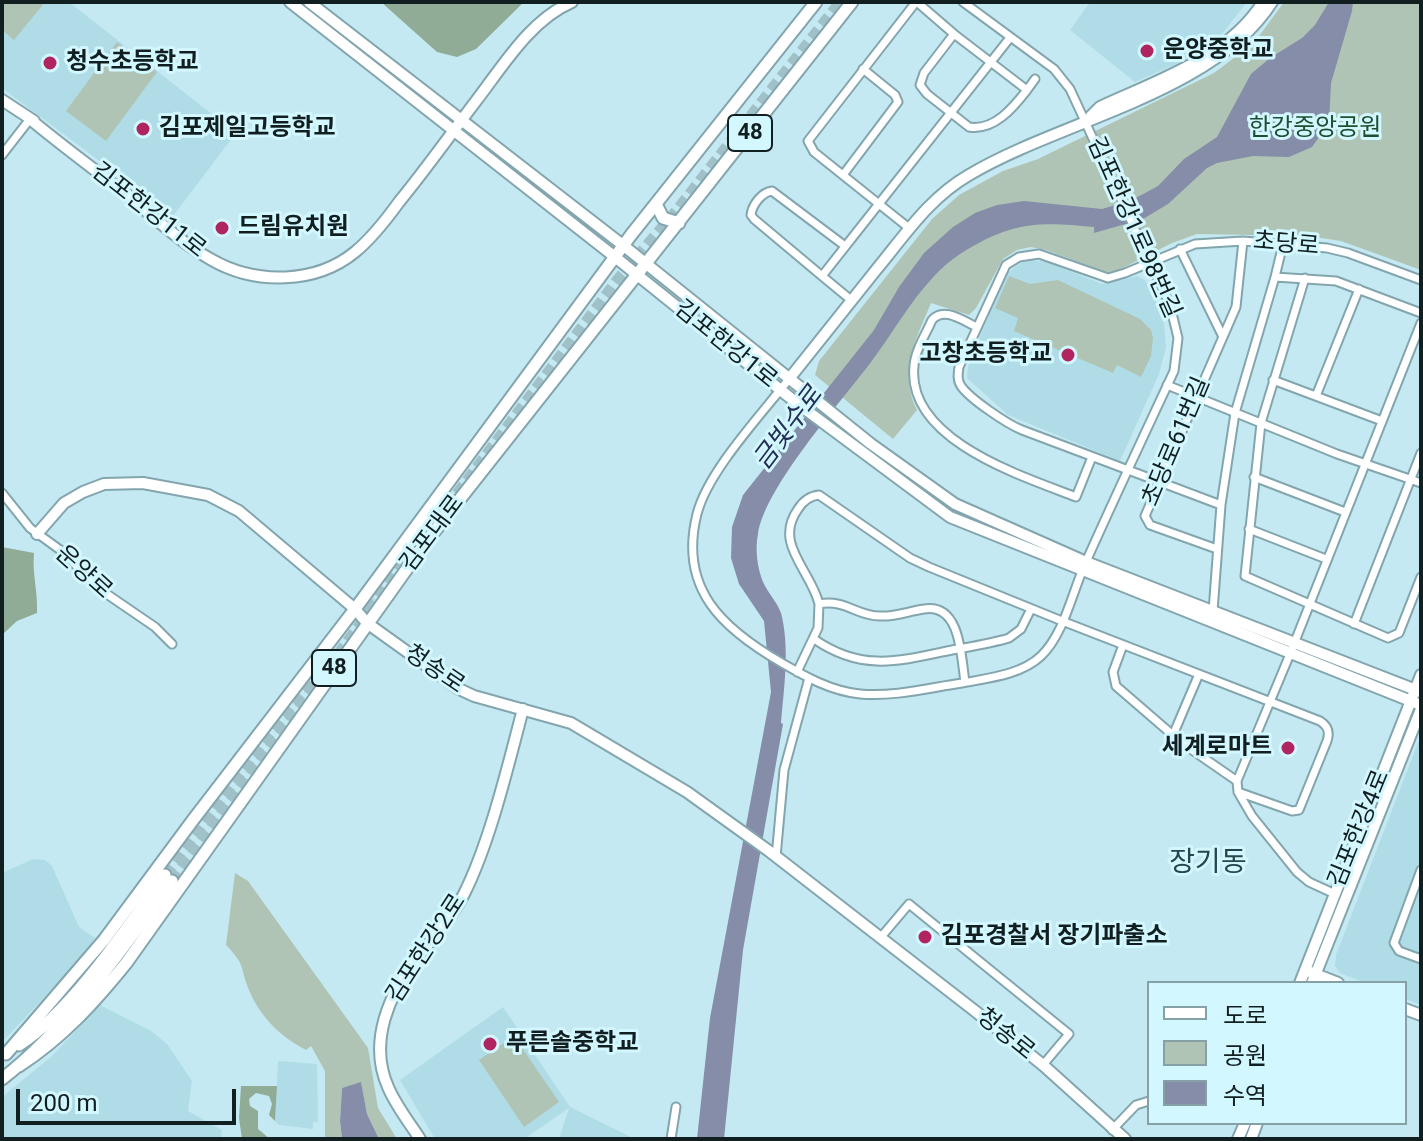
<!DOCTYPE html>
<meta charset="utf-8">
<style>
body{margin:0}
#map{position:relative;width:1423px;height:1141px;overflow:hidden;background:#c5e9f2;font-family:Roboto,"Noto Sans KR",sans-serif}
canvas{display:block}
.frame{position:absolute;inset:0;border:4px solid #111f21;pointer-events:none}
.legend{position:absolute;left:1147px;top:981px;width:260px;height:144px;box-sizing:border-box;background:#d2f7ff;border:2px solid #85a1a6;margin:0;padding:10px 14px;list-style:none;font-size:24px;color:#111f21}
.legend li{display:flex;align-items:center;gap:16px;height:40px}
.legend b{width:40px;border:2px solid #85a1a6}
.scale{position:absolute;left:16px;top:1089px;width:220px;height:36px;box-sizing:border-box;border:4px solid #111f21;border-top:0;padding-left:10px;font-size:24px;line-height:28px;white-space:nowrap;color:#111f21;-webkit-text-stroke:6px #d2f7ff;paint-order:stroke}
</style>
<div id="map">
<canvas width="1423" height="1141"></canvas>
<div class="frame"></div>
<ul class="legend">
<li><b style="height:10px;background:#fff"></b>도로</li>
<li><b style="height:22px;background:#afc4b4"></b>공원</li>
<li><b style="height:22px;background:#858da9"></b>수역</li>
</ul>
<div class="scale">200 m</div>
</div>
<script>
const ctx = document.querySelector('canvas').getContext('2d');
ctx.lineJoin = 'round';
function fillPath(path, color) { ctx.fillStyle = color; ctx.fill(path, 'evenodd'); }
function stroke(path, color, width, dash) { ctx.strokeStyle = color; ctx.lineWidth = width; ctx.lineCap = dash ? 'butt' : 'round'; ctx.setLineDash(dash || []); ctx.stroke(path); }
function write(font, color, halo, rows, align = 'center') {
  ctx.font = font + ' Roboto,"Noto Sans KR",sans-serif'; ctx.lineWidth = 6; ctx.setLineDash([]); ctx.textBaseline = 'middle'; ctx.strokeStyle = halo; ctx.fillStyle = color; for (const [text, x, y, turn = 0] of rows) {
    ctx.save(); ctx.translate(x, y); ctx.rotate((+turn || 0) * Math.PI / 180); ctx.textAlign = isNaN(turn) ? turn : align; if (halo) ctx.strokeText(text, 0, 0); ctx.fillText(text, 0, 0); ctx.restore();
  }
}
fillPath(new Path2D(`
 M2,2H69L236,133L173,216L2,88Z
 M1090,2H1247L1218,39L1176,64L1135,82L1070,30Z
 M1025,260L1048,262L1102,284L1137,276L1145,280L1154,295L1164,324L1166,347L1159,374L1120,461L1008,415L967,378L968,367L976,346L1006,274Z
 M1421,735V1005L1405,999V983H1365L1340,973L1335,966L1336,955Z
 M33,859L45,860L52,866L79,927L95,938L75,965L2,1042V873Z
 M100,1005L151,1031L167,1044L192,1081L188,1111L222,1130L221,1139H2V1097L52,1056Z
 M503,1007L570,1107L635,1139H559L569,1108L524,1139H435L400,1080Z
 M278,1061L317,1064L318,1122H313V1129L279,1125L275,1121Z`), '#afdce6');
fillPath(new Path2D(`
 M2,2H45L14,40L2,30Z
 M1284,2H1421V270L1341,241L1308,236L1197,234L1172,243L1117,271L1106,272L1046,250L1031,247L1017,250L1003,259L976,308L969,315L931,303C916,339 898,372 917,410L893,439L815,375L819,361L932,219L959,195L1003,171L1038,159L1214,73L1254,43Z
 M117,42L157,72L106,141L66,111Z
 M1009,276L1030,284L1058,280L1140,319L1151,330L1153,338L1151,356L1141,377L1117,365L1113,373L1014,331L1018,318L995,308Z
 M235,873L248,881L368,1048L378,1108L397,1139H379L367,1114L361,1083L342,1088L340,1121L342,1139H325V1071L311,1046L306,1050C281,1037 260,1017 249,990C239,966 247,967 226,945Z
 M514,1036L559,1102L524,1127L479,1060Z`), '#afc4b4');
fillPath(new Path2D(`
 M381,2H524L476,49L457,57L437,52Z
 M2,547L34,553C32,573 38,592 37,613L17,621L2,635Z
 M241,1086H277L275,1121L269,1115L272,1104L269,1096L256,1093L249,1099L250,1106L258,1111V1129L270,1139H242L239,1118Z`), '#90ac97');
fillPath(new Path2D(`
 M1329,2H1353L1352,11L1331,83L1329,123L1312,147L1289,157L1253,156L1217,163L1207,168L1168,204L1143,219L1094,233V227C1037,221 1010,222 960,254C922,279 899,325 871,362C841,402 765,487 758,534C755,549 757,567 763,582C768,593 777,602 781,613C790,648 784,688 781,723L783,724L743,950L724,1139H697L710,1018L771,692L764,621L739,584L731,558L732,527L743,495L874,330L899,287L924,253L953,227L975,213L997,205L1024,201L1102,209L1132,200L1158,186L1184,159L1217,137L1251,74L1270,58L1302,38L1315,25Z
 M361,1082L367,1114L379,1139H342L340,1121L342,1088Z`), '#858da9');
stroke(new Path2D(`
 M447,507L618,279L677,210L840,2
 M364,607L447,495
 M165,875L330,653
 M172,881L377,601`), '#a1c1c8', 11, [11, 5.5]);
const street = new Path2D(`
 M917,2L954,34L924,73L920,85L927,94L969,127C994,131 1013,108 1027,90L954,34
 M1027,90L1035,79
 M2,155L30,119
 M843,175L898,102L895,95L863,69
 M909,228L814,152L808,141L916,2
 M1283,244L1275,277L1336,281L1421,313
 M845,246L772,191C762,192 752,205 751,215L754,219L822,276L1009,39
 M1180,249L1223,337
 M822,276L851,300
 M1305,278L1261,423L1245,576L1388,638L1399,633L1421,577
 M977,327C963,321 944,306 932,320C926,334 915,350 914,366C906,440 1022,476 1076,497L1092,457
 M789,379C761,415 708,471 697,514C678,589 723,629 782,663C806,677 831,691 860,694C894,697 928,688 962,683C988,678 1021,675 1041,656C1064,634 1072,593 1085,564C1114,499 1144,435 1174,371L1178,338L1170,305L1070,89L1054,69L963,2
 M1273,380L1382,421
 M1167,385L1337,454L1421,483
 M1316,396L1359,289
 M1254,477L1345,512
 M2,493L30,528L63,552L98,588L155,627L172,644
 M1221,505L1022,430C1007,424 970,399 961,386C957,380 958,374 959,367L1006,265L1019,257L1039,254L1108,278L1125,273L1195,244L1243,241L1327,248L1348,253L1421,280
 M1249,529L1326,559
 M1217,549L1150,525L1145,516L1236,307L1243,241
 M819,604C811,570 773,544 798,509C803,501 809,496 819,495L910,558L929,567L1062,621L1320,721C1328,726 1330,732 1327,741L1299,810L1292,811L1238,792
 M1213,611L1221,505L1235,413L1275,277
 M1354,624L1421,453
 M814,639C860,671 896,662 947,651C968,647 989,644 1009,638L1021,629L1031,609
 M1123,645L1113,672L1116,686L1182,743L1237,781
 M797,672L818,628L819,604C846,599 856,616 880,616C895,617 909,611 924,609C961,603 961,657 965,682
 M1173,735L1199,674
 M776,857L784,770L809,678
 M1421,870L1394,943L1399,951L1421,959
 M1335,894L1309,882L1297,872L1252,816L1238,792L1237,781L1290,654L1421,323
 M881,937L909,904L1069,1034L1042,1066
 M1112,1130L1136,1105L1149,1101
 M671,1139L676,1107`);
const secondary = new Path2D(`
 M290,2L615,257L798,404L950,517L1421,705
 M309,2L624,246L871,444L955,504L1086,562L1421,692
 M2,100L34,121
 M1090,117L1100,107C1156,81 1228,58 1263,2
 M30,119C61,145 94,169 126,194C153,216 181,243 212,260C256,285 316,284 355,252C372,238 386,220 399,202C426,169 450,135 476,101C503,66 530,20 572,2
 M789,379C818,343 847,306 876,270C905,235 929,198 969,175C1061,120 1213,94 1272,2
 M37,534L64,503L83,492L104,484L143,483L208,495L239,511L355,609L367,623L459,689L474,696L571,723L687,792L769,851L975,1011L1043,1065L1125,1139
 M1310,972L1338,983
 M1300,983L1421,675
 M1312,983L1421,709
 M1405,1009L1421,1015
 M420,1139C409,1122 396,1106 388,1087C368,1042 389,994 417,958C433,937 452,917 464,894C490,842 508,766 523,709
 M1238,1139L1245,1123
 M1251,1139L1257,1123`);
const primary = new Path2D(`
 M656,204L663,218L679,223
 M19,1045C70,1013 129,925 165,875
 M6,1054L104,940L193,820L355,609L631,235L816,2
 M19,1066C63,1037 94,1003 127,962L426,542L852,2
 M2,1079C68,1028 123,948 172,881`);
stroke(street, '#83a5ad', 11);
stroke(secondary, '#83a5ad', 14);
stroke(primary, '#83a5ad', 15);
stroke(street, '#fff', 7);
stroke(secondary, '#fff', 10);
stroke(primary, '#fff', 11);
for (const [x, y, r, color] of [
 [1147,51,8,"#b02460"],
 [50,63,8,"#b02460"],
 [143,129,8,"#b02460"],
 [222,228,8,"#b02460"],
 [1068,355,8,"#b02460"],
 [1288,748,8,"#b02460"],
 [925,937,8,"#b02460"],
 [490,1044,8,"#b02460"]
]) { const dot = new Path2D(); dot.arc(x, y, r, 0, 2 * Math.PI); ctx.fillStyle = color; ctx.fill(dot); stroke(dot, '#d2f7ff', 3); }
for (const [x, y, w] of [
 [750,133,44],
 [334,668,44]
]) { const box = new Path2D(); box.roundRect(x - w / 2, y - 18, w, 36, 6); ctx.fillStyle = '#d2f7ff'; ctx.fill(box); stroke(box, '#111f21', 2); }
write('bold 22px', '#111f21', null, [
 ["48",750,133],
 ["48",334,668]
]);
write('bold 24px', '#111f21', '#d2f7ff', [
 ["운양중학교",1163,51],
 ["청수초등학교",66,63],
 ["김포제일고등학교",159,129],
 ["드림유치원",238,228],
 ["고창초등학교",1052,355,"right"],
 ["세계로마트",1272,748,"right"],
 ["김포경찰서 장기파출소",941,937],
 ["푸른솔중학교",506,1044]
], 'left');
write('24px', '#1e4d30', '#d2f7ff', [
 ["한강중앙공원",1315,129]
]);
write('24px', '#111f21', '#d2f7ff', [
 ["김포한강11로",148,211,38],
 ["김포한강1로98번길",1133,228,66],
 ["초당로",1286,245,5],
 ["김포한강1로",725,345,39],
 ["초당로61번길",1177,442,-67],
 ["김포대로",433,534,-53],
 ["운양로",83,573,42],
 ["청송로",434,670,34],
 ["김포한강4로",1360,829,-68],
 ["김포한강2로",427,949,-57],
 ["청송로",1005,1035,39]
]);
write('italic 26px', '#242d55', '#d2f7ff', [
 ["금빛수로",789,429,-53]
]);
write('28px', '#26464c', '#d2f7ff', [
 ["장기동",1208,864]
]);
</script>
